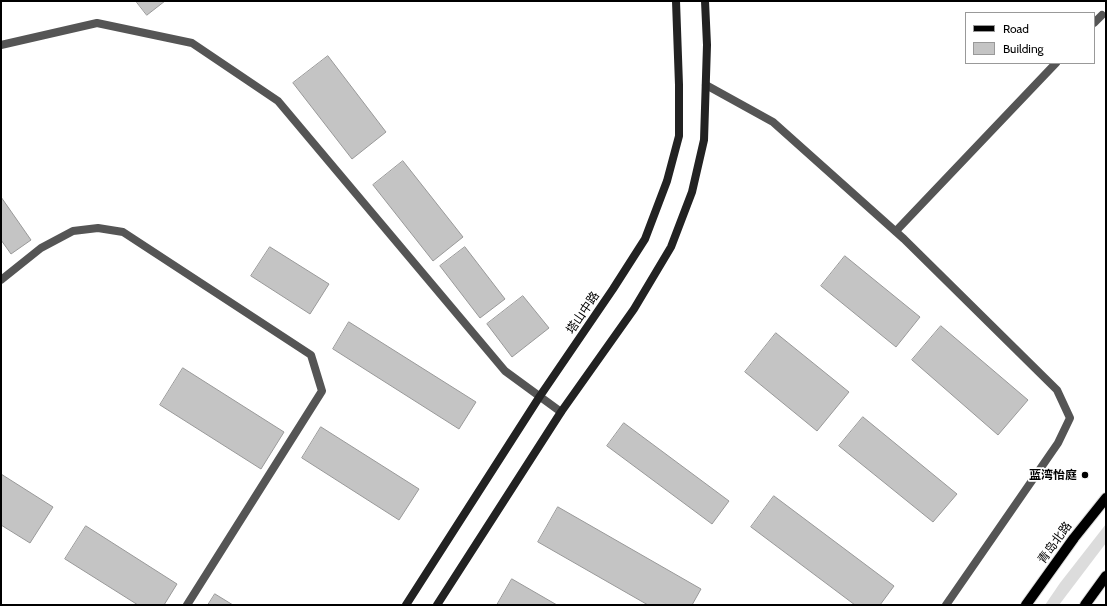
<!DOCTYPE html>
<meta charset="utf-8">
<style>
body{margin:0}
#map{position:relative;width:1107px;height:606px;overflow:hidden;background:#fff;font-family:Cabin,sans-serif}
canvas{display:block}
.frame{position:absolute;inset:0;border:2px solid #000;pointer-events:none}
.legend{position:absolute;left:965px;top:12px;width:130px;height:52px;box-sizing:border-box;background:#fff;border:1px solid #999;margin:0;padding:5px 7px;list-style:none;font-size:12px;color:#000}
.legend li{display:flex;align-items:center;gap:8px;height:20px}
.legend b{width:20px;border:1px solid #999}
</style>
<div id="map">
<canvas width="1107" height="606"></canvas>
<div class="frame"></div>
<ul class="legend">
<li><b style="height:5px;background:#000"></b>Road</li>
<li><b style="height:11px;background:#c4c4c4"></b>Building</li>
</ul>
</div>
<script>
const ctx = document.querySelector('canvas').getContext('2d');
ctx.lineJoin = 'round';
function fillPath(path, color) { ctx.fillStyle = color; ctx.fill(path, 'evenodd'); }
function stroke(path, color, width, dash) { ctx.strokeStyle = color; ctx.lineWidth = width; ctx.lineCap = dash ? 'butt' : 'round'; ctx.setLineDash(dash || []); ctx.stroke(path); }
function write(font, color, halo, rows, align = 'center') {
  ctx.font = font + ' Cabin,"Noto Sans SC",sans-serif'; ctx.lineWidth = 3.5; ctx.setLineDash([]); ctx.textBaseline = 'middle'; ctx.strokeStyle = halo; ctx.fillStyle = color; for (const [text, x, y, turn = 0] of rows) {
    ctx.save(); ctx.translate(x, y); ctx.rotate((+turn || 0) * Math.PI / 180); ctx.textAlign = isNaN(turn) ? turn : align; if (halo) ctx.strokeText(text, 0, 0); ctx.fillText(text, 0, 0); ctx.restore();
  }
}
fillPath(new Path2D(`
 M1106,524V543L1059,605H1045L1060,583Z`), '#dcdcdc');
const building = new Path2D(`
 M136,1H165L147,15Z
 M328,56L386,132L352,159L293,83Z
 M403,161L463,237L433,261L373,185Z
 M1,197L31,240L11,254L1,240Z
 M270,247L329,284L310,314L251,276Z
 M465,247L505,299L480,318L440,266Z
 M845,256L920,317L896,347L821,286Z
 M523,296L549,328L512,357L487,324Z
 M349,322L476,402L459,429L333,349Z
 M941,326L1028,400L998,435L912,360Z
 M776,333L849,392L817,431L745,372Z
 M183,368L284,432L261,469L160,405Z
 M863,417L957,494L933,522L839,446Z
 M624,423L729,501L712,524L607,446Z
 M321,427L419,489L399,520L302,458Z
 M1,474L53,507L30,543L1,525Z
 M774,496L894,586L880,605H855L751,527Z
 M558,507L701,589L692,605H648L538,542Z
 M86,526L177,584L164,605H138L65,559Z
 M512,579L557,605H497Z
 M215,594L233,605H208Z`);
fillPath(building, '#c4c4c4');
stroke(building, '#999', 1);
const primary = new Path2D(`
 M1026,605L1074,538L1106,498
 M1085,605L1106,576`);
stroke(primary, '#dbdbdb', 12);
stroke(new Path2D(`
 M1094,23L1102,15
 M896,231L1056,63`), '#555', 8);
stroke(new Path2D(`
 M1,45L97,23L192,43L278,101L505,371L561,412
 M706,85L773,122L904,239L1057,390L1070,418L1058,443L946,605
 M1,280L41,248L73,231L98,228L123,232L311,355L322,391L187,605`), '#555', 8);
stroke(new Path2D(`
 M406,605L540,396L613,289L645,239L667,181L679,136V85L676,1
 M437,605L561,412L634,309L671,247L692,192L704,140L707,45L705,1`), '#222', 8);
stroke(primary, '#000', 10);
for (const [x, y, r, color] of [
 [1085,475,4,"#000"]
]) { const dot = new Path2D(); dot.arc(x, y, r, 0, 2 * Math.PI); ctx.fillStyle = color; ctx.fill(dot); stroke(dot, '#fff', 1.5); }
write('12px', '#000', '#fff', [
 ["塔山中路",583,313,-56],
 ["青岛北路",1055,543,-54]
]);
write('bold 12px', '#000', '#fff', [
 ["蓝湾怡庭",1077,475]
], 'right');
</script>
